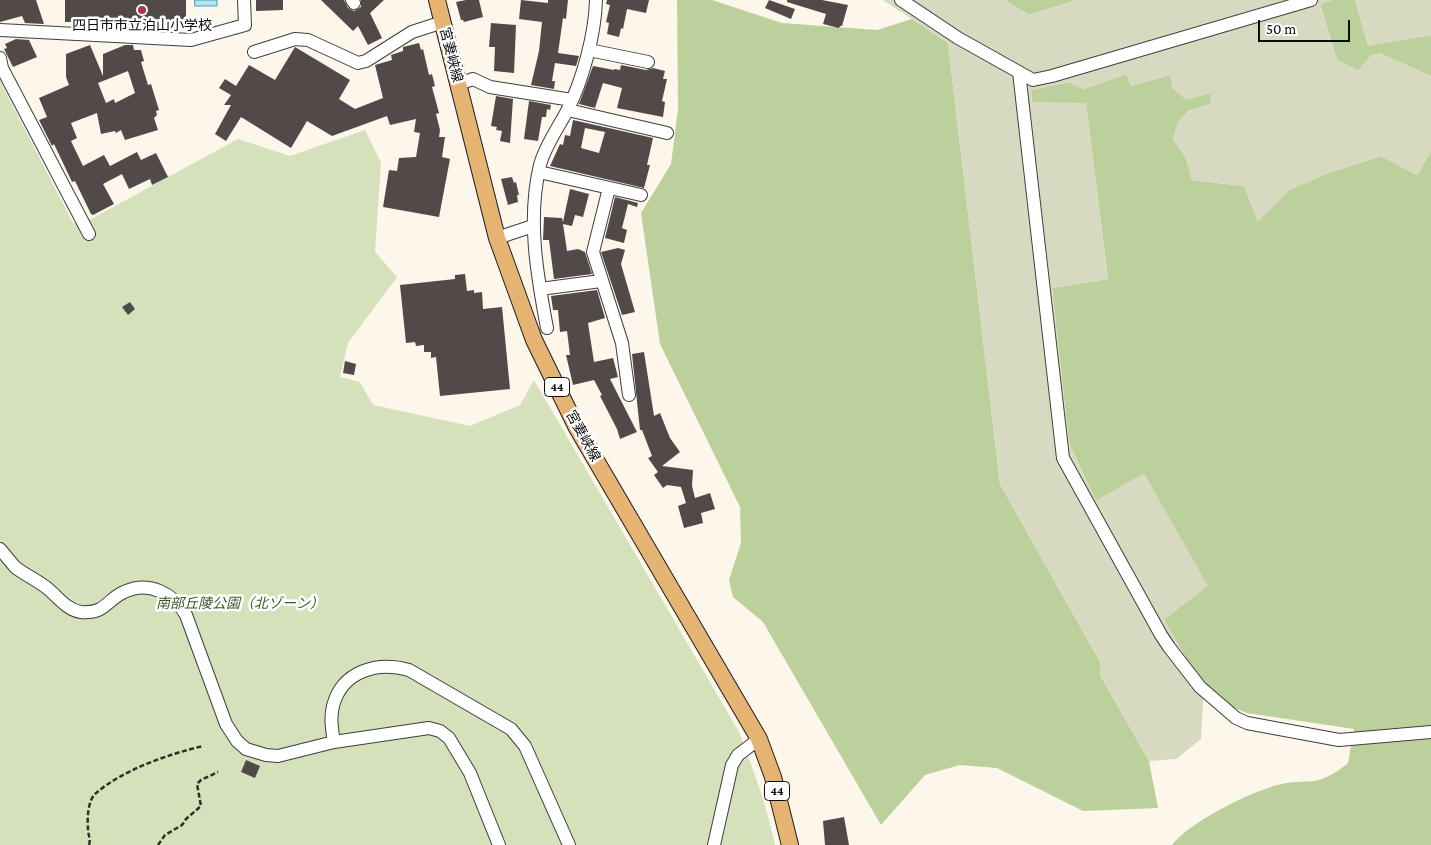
<!DOCTYPE html>
<meta charset="utf-8">
<style>
body{margin:0}
#map{position:relative;width:1431px;height:845px;overflow:hidden;background:#fcf6eb;font-family:"Crimson Pro",serif}
canvas{display:block}
.scale{position:absolute;left:1258px;top:20px;width:92px;height:22px;box-sizing:border-box;border:2px solid #0b0b0b;border-top:0;padding-left:6px;font-size:15px;line-height:18px;white-space:nowrap;color:#0b0b0b;-webkit-text-stroke:4px #fff;paint-order:stroke}
</style>
<div id="map">
<canvas width="1431" height="845"></canvas>
<div class="scale">50 m</div>
</div>
<script>
const ctx = document.querySelector('canvas').getContext('2d');
ctx.lineJoin = 'round';
function fillPath(path, color) { ctx.fillStyle = color; ctx.fill(path, 'evenodd'); }
function stroke(path, color, width, dash) { ctx.strokeStyle = color; ctx.lineWidth = width; ctx.lineCap = dash ? 'butt' : 'round'; ctx.setLineDash(dash || []); ctx.stroke(path); }
function write(font, color, halo, rows, align = 'center') {
  ctx.font = font + ' "Crimson Pro","Noto Sans JP",serif'; ctx.lineWidth = 5; ctx.setLineDash([]); ctx.textBaseline = 'middle'; ctx.strokeStyle = halo; ctx.fillStyle = color; for (const [text, x, y, turn = 0] of rows) {
    ctx.save(); ctx.translate(x, y); ctx.rotate((+turn || 0) * Math.PI / 180); ctx.textAlign = isNaN(turn) ? turn : align; if (halo) ctx.strokeText(text, 0, 0); ctx.fillText(text, 0, 0); ctx.restore();
  }
}
fillPath(new Path2D(`
 M0,81L73,223L91,219L238,139L290,156L365,130L381,163L375,252L397,277L348,343L340,377L360,382L373,405L470,426L520,405L534,380L739,732C753,769 767,806 775,845H0Z`), '#d5e1ba');
fillPath(new Path2D(`
 M677,0H712L782,23L877,30L912,19L948,43L1000,484L1100,662V675L1149,761L1158,808L1083,811L997,768L960,765L925,775L881,825L763,622L733,597L729,580L741,543L740,507L660,344L641,213L671,164L678,109Z
 M1005,0H1077L1029,15Z
 M1332,0H1355L1368,45L1431,35V76L1379,53L1371,56L1358,71L1337,60L1320,4Z
 M1126,74L1131,86L1170,75L1212,92L1210,104L1188,111L1173,139L1186,158L1192,180L1244,186L1258,221L1289,190L1326,174L1381,156L1417,175L1431,151V845H1172C1191,821 1256,788 1287,783C1296,781 1305,782 1314,781C1327,779 1338,771 1348,763L1354,729L1247,713L1230,706L1204,689L1164,620L1144,474L1096,501L1069,443L1052,288L1108,279L1086,104L1032,102L1031,90L1069,82L1083,89Z`), '#bcd09b');
fillPath(new Path2D(`
 M883,0H1005L1029,15L1077,0H1332L1320,4L1337,60L1358,70L1371,55L1379,53L1431,76V151L1417,175L1381,156L1326,174L1289,190L1258,222L1244,186L1192,180L1186,158L1173,139C1179,112 1185,112 1210,104L1212,93L1186,100L1172,88L1170,75L1131,86L1126,74L1083,89L1069,82L1031,90L1032,102L1086,103L1108,279L1052,288L1069,443L1096,501L1144,473L1208,586L1164,620L1204,689L1201,739L1176,759L1149,761L1100,675V662L1000,484L948,43Z
 M1355,0H1431V35L1368,46Z`), '#d7dac0');
const water = new Path2D(`
 M195,0H217V6H195Z`);
fillPath(water, '#b6e2ed');
stroke(water, '#47a1ba', 1);
fillPath(new Path2D(`
 M0,0H36L44,24L25,23L22,16L0,22Z
 M65,0H186V25H125L135,21L65,22Z
 M256,0H283V10L256,11Z
 M321,0H344L348,8L354,11L361,7V0H384L370,13L382,38L368,45L358,26L353,31Z
 M466,0H479L483,17L464,22L463,20H461L456,2Z
 M521,0L548,3V0H568L566,19L563,18L558,53L579,56L576,66L555,63L552,81H555L554,89L531,85L539,51L542,22L519,19Z
 M607,0H649L646,13L627,9L623,29L621,28L619,37L607,34L609,23L606,22L610,5L606,4Z
 M769,0L795,9L791,19L765,8Z
 M787,0H822L848,5L842,26H840L839,28L823,24L826,14L787,2Z
 M491,23L516,25L514,73L494,71L495,47H489Z
 M16,39L29,40L37,57L13,67L4,49L7,48L5,44Z
 M419,43L421,50L423,49L429,75L432,74L435,86L432,87L439,113L436,114L440,130L439,137H445L442,157L450,159L439,217L383,207L389,170L397,171L399,158L416,157L420,133L414,132L416,119L390,125L387,116L332,136L307,121L291,148L241,117L226,141L215,134L231,105H224L231,95L219,88L225,79L236,86L249,65L275,80L295,47L350,80L339,99L355,109L383,98L375,65L392,60L391,55L403,51V47Z
 M90,45L103,76V54L125,45H133L134,50H141L144,61L141,62L148,85L151,84L159,110L156,111L157,115L154,118L158,130L125,140L121,130L116,133L115,131L101,134L97,113L71,123L77,138L71,141L83,166L104,155L110,166L137,152L141,160L156,153L168,177L152,185L150,179L129,189L122,174L103,184L114,204L93,215L91,214L75,181L72,182L54,144L52,146L39,120L47,117L39,98L69,85L66,77V54ZM128,71L135,93L115,103L114,99L106,103L98,83Z
 M621,65L646,70L653,68L665,71L663,79H667L662,101L665,102L663,117L617,108L622,88L603,83L595,108L579,104L593,66L614,70V69L620,70Z
 M496,96L513,99L510,143L500,141L502,131L496,130L497,127L491,126Z
 M529,101L551,105L550,110L547,109L546,117H542L538,141L524,139Z
 M573,120L653,138L647,165H650L644,188L550,166L560,144L563,145L565,135L570,136ZM585,128L605,132L599,153L581,148Z
 M512,177L514,183L516,182L519,195H517L518,202L508,205L501,179Z
 M570,189L589,194L583,217L575,215L572,226L563,224L567,251L578,249L585,252L592,274L554,279L549,240H543L544,217L562,218L563,222Z
 M615,197L638,203L637,207L628,204L622,228L627,230L624,243L605,238Z
 M618,248L625,250L621,264L635,312L622,315L601,252Z
 M465,274L467,291L474,290V293L482,292L483,309L502,307L510,389L440,396L436,357L431,358V352H424V345L416,346L415,342L406,343L400,285L455,279V275Z
 M597,290L605,318L588,323L594,362L613,358L618,377L610,379L637,432L620,439L617,429L600,396L602,395L594,380L573,385L566,355H570L567,331L560,332L558,310H553L551,296Z
 M130,302L135,309L128,315L122,307Z
 M644,352L654,416L660,413L670,438L680,452L662,466L693,470L692,486L695,498L710,493L715,509L701,513L703,523L684,528L678,506L686,503L681,487L667,485L663,488L654,475L658,472L648,458L652,456L642,430H640L632,354Z
 M345,361L356,364L354,375L343,373Z
 M246,760L260,766L255,778L241,772Z
 M844,817L849,845H825L823,821Z`), '#524a48');
const minor = new Path2D(`
 M352,0L354,3
 M901,0L958,38L1033,80L1052,76L1311,0
 M0,30L191,40L245,25L244,0
 M589,50L648,62
 M254,52L295,39L308,40L358,63L366,61L412,32L443,22
 M0,58L2,68L89,234
 M1019,72L1063,458L1161,635L1169,647L1200,687L1236,718L1247,723L1339,740L1431,732
 M458,84L473,79L490,87L572,100
 M568,110L667,133
 M539,172L641,195
 M609,188L593,252L622,343L629,395
 M497,238L533,226
 M540,289L601,281
 M547,328C537,275 527,219 540,165C545,146 558,128 567,111C583,80 595,34 596,0
 M0,549C5,555 10,561 15,567C25,575 37,580 47,588C58,597 67,610 81,612C106,614 106,600 124,592C149,580 174,594 186,615L226,724L237,741L246,749L266,755L278,756L334,742L429,728L440,731L449,738L470,773L499,845
 M334,742C332,730 330,718 333,706C342,671 377,661 409,670L511,729L525,746L569,845
 M714,845L732,765L738,755L759,739`);
const major = new Path2D(`
 M437,0L497,238L534,340L577,428L759,739L773,777L790,845`);
stroke(minor, '#3e3e3e', 14);
stroke(major, '#1c1c1c', 18);
stroke(new Path2D(`
 M89,845C91,839 88,835 88,829C87,818 88,801 95,794C122,770 169,754 203,746
 M158,845L165,835L182,825L186,819L201,806L197,784L201,780L218,772`), '#2d2d2d', 2.5, [5, 2.5]);
stroke(minor, '#fff', 12);
stroke(major, '#e5b472', 16);
for (const [x, y, r, color] of [
 [142,10,5,"#a73650"]
]) { const dot = new Path2D(); dot.arc(x, y, r, 0, 2 * Math.PI); ctx.fillStyle = color; ctx.fill(dot); stroke(dot, '#fff', 2); }
for (const [x, y, w] of [
 [557,387,25],
 [777,791,25]
]) { const box = new Path2D(); box.roundRect(x - w / 2, y - 9.5, w, 19, 4); ctx.fillStyle = '#fff'; ctx.fill(box); stroke(box, '#0b0b0b', 1); }
write('bold 12px', '#0b0b0b', null, [
 ["44",557,387],
 ["44",777,791]
]);
write('14px', '#0b0b0b', '#fff', [
 ["四日市市立泊山小学校",142,26]
]);
write('14px', '#0b0b0b', '#fff', [
 ["宮妻峡線",451,55,76],
 ["宮妻峡線",583,436,61]
]);
write('italic 14px', '#395825', '#fff', [
 ["南部丘陵公園（北ゾーン）",240,604]
]);
</script>
